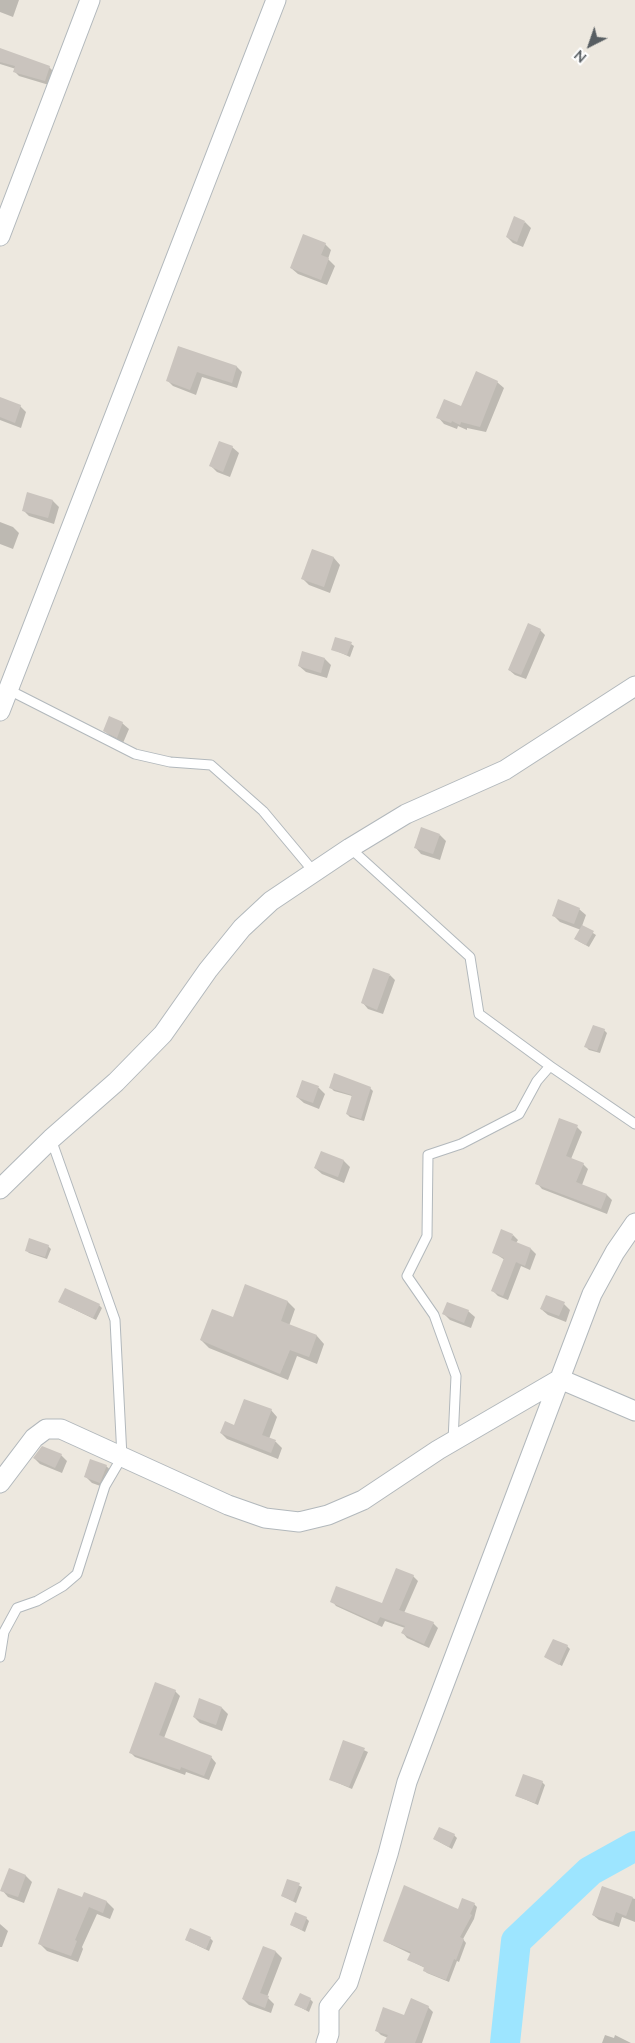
<!DOCTYPE html>
<style>
body{margin:0}
#map{position:relative;width:635px;height:2043px;overflow:hidden;background:#ede8df;font-family:Lato,sans-serif}
canvas{display:block}
.north{position:absolute;left:565px;top:20px;width:50px;height:50px;-webkit-text-stroke:4px #fff;paint-order:stroke;rotate:221deg;font-size:14px;font-weight:700;line-height:20px;text-align:center;color:#585e62}
.north::after{content:'';display:block;margin:auto;width:18px;height:22px;background:#585e62;clip-path:polygon(50% 0,100% 100%,50% 72%,0 100%)}
</style>
<div id="map">
<canvas width="635" height="2043"></canvas>
<div class="north">N</div>
</div>
<script>
const ctx = document.querySelector('canvas').getContext('2d');
ctx.lineJoin = 'round';
function fillPath(path, color) { ctx.fillStyle = color; ctx.fill(path, 'evenodd'); }
function stroke(path, color, width, dash) { ctx.strokeStyle = color; ctx.lineWidth = width; ctx.lineCap = dash ? 'butt' : 'round'; ctx.setLineDash(dash || []); ctx.stroke(path); }
fillPath(new Path2D(`
 M0,0H19L13,17L0,12Z
 M0,51L49,67L53,71L49,85L19,76L15,72L16,69L0,64Z
 M525,222L531,228L523,247L513,243L507,237Z
 M325,244L331,250L328,259L335,266L327,285L298,274L291,268Z
 M179,347L237,367L242,372L237,388L202,377L196,395L173,386L168,381Z
 M497,382L504,388L486,432L467,428V430L458,426L457,429L444,424L438,417L462,408Z
 M0,399L20,406L26,412L21,428L0,420Z
 M232,447L239,453L230,477L217,472L211,466Z
 M28,494L53,501L59,507L54,524L29,516L23,510Z
 M0,522L13,527L19,533L13,549L0,544Z
 M313,551L334,558L340,565L330,593L309,585L303,579Z
 M540,630L545,635L526,679L515,675L509,670Z
 M351,644L354,646L350,657L332,649Z
 M325,659L331,665L327,678L306,672L299,666Z
 M122,723L129,729L123,743L110,736L104,730Z
 M440,835L446,841L440,860L421,854L415,847Z
 M579,909L586,915L582,926L596,935L589,947L578,941L581,930L560,922L553,915Z
 M390,975L395,980L383,1014L368,1009L363,1003Z
 M604,1030L607,1033L600,1053L589,1050L586,1047Z
 M303,1082L319,1088L325,1094L319,1109L304,1103L297,1097Z
 M331,1088H370L373,1091L364,1121L350,1117L347,1114L352,1096L334,1091Z
 M577,1127L582,1132L571,1159L583,1164L588,1169L582,1185L607,1195L612,1200L607,1214L542,1189L537,1183Z
 M322,1153L344,1161L350,1167L344,1183L322,1174L315,1168Z
 M513,1235L518,1240L516,1243L531,1249L536,1254L530,1270L521,1266L508,1300L498,1296L493,1291L505,1260L494,1253Z
 M48,1246L51,1249L47,1259L29,1253L26,1250Z
 M245,1286L288,1302L295,1309L289,1326L317,1336L324,1344L317,1364L297,1356L288,1380L209,1348L201,1340L233,1319Z
 M59,1302L99,1305L102,1308L96,1320Z
 M564,1304L570,1310L566,1322L548,1315L541,1309Z
 M468,1311L475,1317L471,1328L450,1320L444,1314Z
 M271,1410L277,1417L269,1439L276,1442L282,1448L278,1459L227,1439L221,1433Z
 M61,1455L67,1461L62,1473L40,1464L34,1458Z
 M106,1466L113,1472L106,1488L92,1483L86,1477Z
 M413,1576L418,1581L404,1613L433,1623L438,1628L429,1648L407,1638L403,1633L405,1628L385,1621L382,1627L336,1606L332,1601L383,1604Z
 M567,1646L570,1649L562,1666L545,1657Z
 M175,1691L180,1696L164,1738L211,1757L216,1763L209,1780L186,1772L185,1775L135,1757L130,1752Z
 M222,1708L228,1714L222,1731L200,1723L194,1717Z
 M344,1741L368,1752L352,1789L331,1780Z
 M542,1782L545,1785L538,1805L517,1796Z
 M454,1835L457,1838L452,1849L434,1839Z
 M9,1870L26,1876L32,1882L24,1903L8,1897L2,1890Z
 M288,1880L302,1887L296,1903L282,1896Z
 M602,1887L635,1899V1922L622,1917L619,1927L599,1920L593,1915Z
 M83,1898L107,1902L114,1909L110,1919L97,1914L82,1947L83,1949L78,1962L47,1951L39,1943Z
 M474,1904L477,1907L474,1919L463,1939L466,1943L459,1962L457,1961L449,1982L427,1973L424,1970L425,1968L409,1960L411,1954L384,1941Z
 M306,1918L309,1921L305,1932L291,1925Z
 M0,1924L8,1931L2,1947H0Z
 M210,1938L213,1941L209,1951L186,1940Z
 M264,1947L276,1952L282,1958L267,1997L274,2004L271,2013L249,2005L243,1999Z
 M310,1999L313,2002L309,2012L296,2005Z
 M428,2007L433,2012L422,2043H386L388,2038L381,2035L376,2030Z
 M605,2035L614,2038L615,2035L631,2043H602Z`), '#0003');
stroke(new Path2D(`
 M505,2043L516,1941L590,1871L635,1846`), '#9de5ff', 30);
fillPath(new Path2D(`
 M0,48L50,66L45,81L13,72L15,66L0,62Z
 M514,216L525,221L517,242L506,237Z
 M303,234L326,243L321,255L329,258L321,280L290,268Z
 M178,346L237,366L232,383L197,372L190,390L166,381Z
 M476,371L498,381L480,427L461,422L460,425L452,421L451,423L436,418L444,399L461,406Z
 M0,397L21,405L15,423L0,417Z
 M219,441L233,446L223,472L209,466Z
 M27,492L53,500L48,518L22,511Z
 M312,549L334,557L324,587L301,579Z
 M528,623L541,629L521,675L508,670Z
 M335,637L352,642L347,655L331,650Z
 M302,651L325,658L321,673L298,666Z
 M109,716L123,722L117,738L103,731Z
 M421,827L440,834L433,854L414,848Z
 M558,899L580,908L574,924L552,916Z
 M582,925L594,931L586,945L574,939Z
 M373,968L390,974L377,1010L361,1003Z
 M593,1025L605,1029L597,1051L584,1047Z
 M334,1073L371,1087L361,1119L346,1114L352,1095L329,1088Z
 M302,1080L319,1086L313,1103L296,1097Z
 M559,1118L578,1125L566,1156L584,1163L576,1182L607,1194L601,1209L535,1184Z
 M321,1151L344,1160L338,1177L314,1168Z
 M501,1229L513,1234L511,1240L531,1248L525,1266L516,1262L503,1296L491,1291L504,1258L492,1253Z
 M29,1238L49,1245L45,1257L25,1251Z
 M245,1284L288,1301L281,1321L317,1335L309,1357L290,1350L280,1374L200,1340L212,1309L233,1317Z
 M65,1288L100,1304L93,1318L58,1302Z
 M546,1295L565,1302L559,1316L540,1309Z
 M447,1302L469,1310L464,1323L442,1314Z
 M244,1399L272,1409L262,1435L276,1440L271,1453L220,1433L225,1421L234,1425Z
 M42,1446L62,1454L55,1468L33,1458Z
 M90,1459L107,1465L100,1483L84,1477Z
 M396,1568L414,1575L399,1610L434,1622L424,1644L401,1633L405,1626L380,1617L377,1623L330,1602L336,1586L382,1603Z
 M553,1639L568,1645L559,1665L544,1657Z
 M155,1682L176,1690L159,1735L212,1756L204,1776L181,1767L180,1770L129,1753Z
 M199,1698L222,1707L216,1725L193,1717Z
 M343,1740L365,1748L349,1787L329,1780Z
 M523,1774L543,1781L535,1803L515,1796Z
 M439,1827L455,1834L449,1847L433,1839Z
 M9,1868L26,1875L18,1897L0,1891Z
 M287,1879L300,1883L293,1901L281,1896Z
 M404,1885L458,1909L462,1898L475,1903L470,1914L472,1915L460,1937L464,1939L456,1960L454,1959L446,1980L423,1971L424,1967L407,1960L411,1952L383,1941Z
 M602,1886L633,1897L626,1916L616,1912L613,1922L592,1915Z
 M58,1888L82,1897L84,1892L107,1901L103,1913L89,1907L75,1940L77,1941L71,1956L38,1944Z
 M295,1912L307,1917L302,1930L290,1925Z
 M190,1928L211,1937L206,1949L185,1940Z
 M263,1946L276,1951L260,1993L269,1996L265,2008L242,1999Z
 M300,1993L311,1998L306,2010L294,2005Z
 M411,1998L429,2006L415,2043H384L388,2035L375,2031L383,2007L404,2015Z`), '#cac4be');
const lane = new Path2D(`
 M7,689L135,754L170,762L211,765L263,811L314,872
 M350,848L470,957L479,1014L550,1066
 M453,1441L456,1376L434,1315L407,1276L427,1236L428,1155L461,1144L519,1114L537,1081L550,1066L635,1124
 M0,1657L4,1632L17,1608L37,1601L63,1586L77,1574L105,1486L122,1457L115,1320L51,1139`);
const street = new Path2D(`
 M0,236L90,0
 M0,711L276,0
 M0,1189L51,1139L116,1082L163,1034L208,970L242,928L271,901L350,848L406,814L505,770L635,686
 M560,1379L635,1411
 M0,1483L34,1438L46,1429H61L228,1505L265,1518L299,1522L328,1515L363,1500L438,1450L560,1379
 M326,2043L329,2034V2007L348,1983L388,1854L407,1782L592,1294L615,1252L635,1223`);
stroke(lane, '#b2b8bc', 11);
stroke(street, '#b2b8bc', 21);
stroke(lane, '#fff', 9);
stroke(street, '#fff', 19);
</script>
